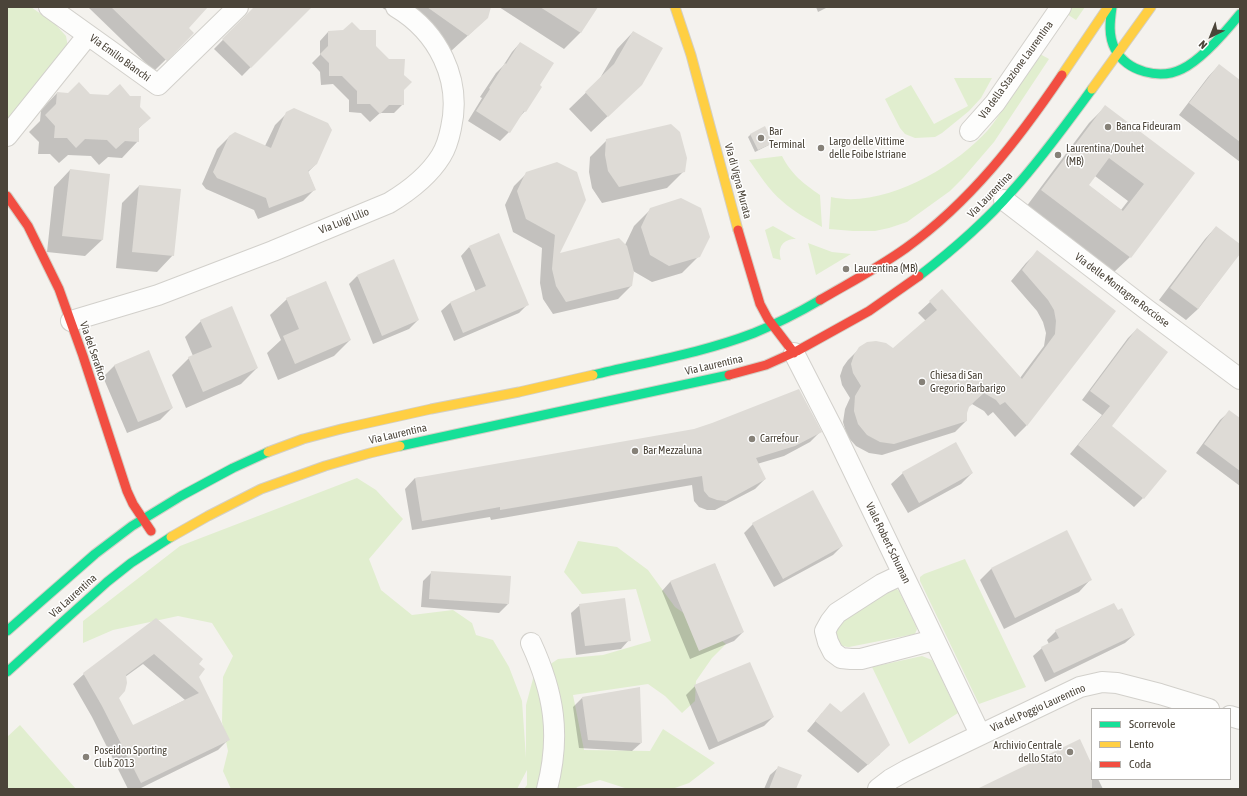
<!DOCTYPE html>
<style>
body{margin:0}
#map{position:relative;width:1247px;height:796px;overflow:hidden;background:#f4f2ee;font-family:"Asap Condensed",sans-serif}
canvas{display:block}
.frame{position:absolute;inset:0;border:8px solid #4b4439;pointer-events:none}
.legend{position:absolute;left:1091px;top:708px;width:140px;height:72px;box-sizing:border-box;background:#fff;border:1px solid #b7b4b0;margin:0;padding:5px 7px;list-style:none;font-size:12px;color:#4b4439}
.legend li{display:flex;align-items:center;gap:8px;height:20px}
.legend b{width:20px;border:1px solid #b7b4b0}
.north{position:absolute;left:1191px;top:16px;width:40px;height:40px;-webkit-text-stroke:3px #fff;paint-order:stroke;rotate:223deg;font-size:11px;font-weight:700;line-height:16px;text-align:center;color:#4b4439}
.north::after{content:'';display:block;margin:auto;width:14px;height:18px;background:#4b4439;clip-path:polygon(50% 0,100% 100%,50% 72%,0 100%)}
</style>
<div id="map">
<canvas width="1247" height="796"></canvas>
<div class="frame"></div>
<ul class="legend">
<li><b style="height:5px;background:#16e098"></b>Scorrevole</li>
<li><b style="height:5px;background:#ffcf43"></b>Lento</li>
<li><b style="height:5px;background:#f24e42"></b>Coda</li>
</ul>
<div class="north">N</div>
</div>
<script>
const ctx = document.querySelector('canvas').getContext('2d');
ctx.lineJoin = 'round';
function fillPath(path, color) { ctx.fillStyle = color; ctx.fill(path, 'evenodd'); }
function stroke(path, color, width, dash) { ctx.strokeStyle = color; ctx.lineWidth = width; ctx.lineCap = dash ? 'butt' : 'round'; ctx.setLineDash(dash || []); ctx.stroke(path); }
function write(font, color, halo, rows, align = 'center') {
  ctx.font = font + ' "Asap Condensed",sans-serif'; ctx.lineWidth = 3; ctx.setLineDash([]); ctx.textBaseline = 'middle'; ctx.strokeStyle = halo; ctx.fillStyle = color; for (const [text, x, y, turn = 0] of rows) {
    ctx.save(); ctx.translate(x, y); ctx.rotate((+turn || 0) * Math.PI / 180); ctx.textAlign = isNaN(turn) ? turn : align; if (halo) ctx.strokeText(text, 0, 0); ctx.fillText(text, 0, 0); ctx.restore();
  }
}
fillPath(new Path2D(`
 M7,7H31L55,24L66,36L68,47L7,121Z
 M1072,7H1085L1076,20L1067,14Z
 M1040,54L1049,59L994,142L963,178L950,191L907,222L889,228L875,231H853L829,229L831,197C883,209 954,168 988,130C995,122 1000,113 1006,104C1017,88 1029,71 1040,54Z
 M954,78H992L981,98L969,111L942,133L935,137L915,138L905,134L900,128L885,99L911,85L934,124L968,106Z
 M782,156C792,175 803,183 820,195L822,227C808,219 794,212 782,201C769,190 759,174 749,160Z
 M773,226L796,239C783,239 777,247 781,260L773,258L765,230Z
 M808,243L832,252L851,254L816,275Z
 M357,478L376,490L403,519L369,559L381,590L412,615L453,610L472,623L476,635L493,640L509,667L522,701L526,758V705L534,675L558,659L603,655L651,641L636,589L582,594L564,572L578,541L617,547L648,570L675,607L707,629L726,644L712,658L696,681L695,701L682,713L665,696L648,684L573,695L584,750L650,751L663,729L715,763L689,783L672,789H628L600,780L577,787L576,789H524L527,785V770L517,789H231L223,771L228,751L222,722L223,677L233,656L212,623L178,616L113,630L83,643V621L180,546Z
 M965,559L1026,687L979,704L920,581V577L924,574Z
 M893,589H897L899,591L916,626L917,629L915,634L849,647C834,646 835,638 836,626Z
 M922,656L932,660L935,665L958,713L909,744L872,667Z
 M20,725L76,789H7V737Z`), '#e1eecf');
fillPath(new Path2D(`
 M88,7H207L187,28L193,33L154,71Z
 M255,7H310L242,76L214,49Z
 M381,7H490L487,18L450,52Z
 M499,7H597L580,33L564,49Z
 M816,7H828L818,12Z
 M328,32L375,47L403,89V104L394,113H380L370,122L361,113L349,112V100L333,84L321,85L320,72L312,63L320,55V41Z
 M633,32L629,96L591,132L569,109L599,80L617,49Z
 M520,43L539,85L525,111L517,120L509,132L500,141L468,121L482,98L480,97L496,73L503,66L512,52Z
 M1219,65L1240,81V162L1179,115L1208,77Z
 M57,93L90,95L139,108L149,118L138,129V141L122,158L108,157L99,165L91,156L68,155L59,163L50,154H38L39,142L29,132L40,121L41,110Z
 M1105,107L1193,173L1130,257L1113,273L1026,207L1089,123ZM1095,176L1128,201L1121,210L1088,185Z
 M287,113L317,163L308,172L315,189L303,201L258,219L254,210L206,189L202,184L217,149L229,137L265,146L275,125Z
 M751,134L771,142L769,145L755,152L748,137Z
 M607,140L684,171L667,188L602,203L592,188L589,172L590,157Z
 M557,163L558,254L625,245L634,226L651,209L699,256L682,273L652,282L633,271L631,286L618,299L553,314L543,299L540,283L542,248L513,232L505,205L514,186L527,173Z
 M70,170L109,175L102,240L85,256L47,252L54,187Z
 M139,186L173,255L157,272L116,268L122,203Z
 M1216,227L1240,245V252L1198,309L1186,320L1159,300L1205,239Z
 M469,247L528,304L519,313L454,341L441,311L450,303L476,292L461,256Z
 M1037,252L1115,311L1026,426L1015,437L993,412L988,416L984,411L972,404L968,407L966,413V421L955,432L882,455L869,453L856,446L847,436L843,422L845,409L850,398L842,385L840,376L843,367L848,360L860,348L894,349L926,321L918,313L942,291L1020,378L1044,346L1046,333L1043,322L1037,311L1011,281L1026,263Z
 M357,276L418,320L409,329L373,344L349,284Z
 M287,299L350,340L334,356L278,380L267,353L281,340L270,315Z
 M201,321L257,368L241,384L186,408L172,375L189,358L193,356L185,337Z
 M1137,329L1111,426L1143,498L1134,507L1070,454L1102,415L1082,400L1128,338Z
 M115,365L172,408L160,420L127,433L103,377Z
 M1229,412L1240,420V486L1196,453L1220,420Z
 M820,432L810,442L784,456L757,464L765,479L755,489L715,510H707L699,507L694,501L692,485L491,520L490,517L412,530L405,489L415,478Z
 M903,473H972L961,484L908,513L891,484Z
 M753,524L842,546L833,555L774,587L744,533Z
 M1067,532L1090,580L1079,592L1004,629L980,580L991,569Z
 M715,564L743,632L734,641L690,659L662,591L670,582Z
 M432,572L508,604L499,613L421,607L423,581Z
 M580,605L629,640L621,649L576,655L571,613Z
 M156,619L197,664V677L228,740L218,750L139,789H128L92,717L73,684L84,674ZM143,664L185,700L133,726L117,698L125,677Z
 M1056,631L1134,635L1125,643L1045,682L1033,656L1042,648L1049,644L1047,640Z
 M695,686L773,717L764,726L709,750L686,695Z
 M582,698L641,743L632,751L579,748L573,707Z
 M822,713L880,754L858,773L807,731Z
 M779,767L796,789H764L770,775Z
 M1092,767V779H1098L1103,789H980Z`), '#0003');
fillPath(new Path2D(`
 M111,7H208L189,28L194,33L167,61Z
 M254,7H312L251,68L222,39Z
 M427,7H491L488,18L468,36Z
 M540,7H598L581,33Z
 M352,22L360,30H376V46L389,59H405L404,75L412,82L404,90V105H389L380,114L370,104H357V91L342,76H329V63L320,54L328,46V31L343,30Z
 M633,31L663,48L642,85L608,117L585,92L614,64Z
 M520,42L554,63L540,85L542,87L526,112L524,111L510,133L476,111L490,89L489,88L505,63L506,64Z
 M1219,64L1240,80V142L1189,103Z
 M79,82L90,94L108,95L120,84L130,96H141L140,107L151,118L139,128V142L125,141L116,149L107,140L85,139L76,148L67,138H54L55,126L45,115L56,104L57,92L68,93Z
 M1105,105L1195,173L1131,258L1041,190ZM1109,158L1144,184L1123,211L1089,185Z
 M294,108L328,123L332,130L317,164L308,171L316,190L269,208L266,198L217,178L213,172L229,136L235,132L271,148L286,112Z
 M671,124L680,132L687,158L685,172L619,187L608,171L605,155L606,139Z
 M765,126L773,143L758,150L750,134Z
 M557,162L577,172L586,200L560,253L619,238L627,246L634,272L632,286L566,302L556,286L552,269L555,235L526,219L517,191L526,172Z
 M70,169L110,174L103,240L62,236Z
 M139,185L181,189L174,256L132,252Z
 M681,198L701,208L710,237L700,257L669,266L650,255L641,227L650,208Z
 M1216,226L1240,244V254L1198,309L1170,288Z
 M499,233L529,305L463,333L450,302L486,286L469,246Z
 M1037,250L1116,311L1027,426L1005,402L1000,405L996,400L984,393L975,401L969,407L967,413V421L894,444L880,442L867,435L858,424L854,411L855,396L861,386L853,373L851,364L854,355L859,347L867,342L876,341L886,343L893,348L937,310L929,301L942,289L1022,379L1055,334L1056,321L1054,310L1048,300L1022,270Z
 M394,259L419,320L382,336L357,275Z
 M326,281L351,340L295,364L283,336L299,329L286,298Z
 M232,306L258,368L203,392L188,357L212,347L200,320Z
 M1137,328L1168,352L1112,426L1167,471L1144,499L1078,445L1110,406L1090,391Z
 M149,350L173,408L138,422L114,365Z
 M799,389L822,432L795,446L756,458L766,479L726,501L717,500L709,497L704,491L702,476L500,510V507L422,521L415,478L694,429L712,423Z
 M1229,410L1240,418V471L1204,444Z
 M956,442L973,473L919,503L902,472Z
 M813,490L843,546L783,579L752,523Z
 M1067,530L1092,580L1015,618L991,568Z
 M715,563L744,632L699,651L670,581Z
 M431,571L511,576L509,604L429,599Z
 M625,598L631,641L585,646L579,604Z
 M1114,603L1118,610L1122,608L1135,635L1054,673L1041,647L1059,638L1055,630Z
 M156,618L203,659L199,664L205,669L199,677L230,740L141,783L102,706L83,673ZM154,654L199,693L133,725L119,698L125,691L127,683L126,675Z
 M750,662L774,717L718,742L694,685Z
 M640,687L642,743L588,740L582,697Z
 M864,692L890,745L868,765L815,721L830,703L841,712Z
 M1080,739L1092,765V789H977Z
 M778,766L802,775L796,789H769Z`), '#dedbd6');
const street = new Path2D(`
 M49,7L158,85L238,7
 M970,131L995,103L1061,7
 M7,136L88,35
 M1004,200L1146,309L1240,379
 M71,321L158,295L273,251L389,203C409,191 428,177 441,156C446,148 449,138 451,128C462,79 438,32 396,7
 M794,353L835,433L980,734
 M903,574L882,584L837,613L830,622L825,631L828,642L833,652L841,658L851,659H861L934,640
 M531,643C554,693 561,735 547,789
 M1230,716L1240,719
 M878,789L891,779L907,770L1080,687L1102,682L1117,683L1160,694L1209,709`);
const fast = new Path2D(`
 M1112,7C1110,21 1108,36 1115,49C1127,72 1160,80 1182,69C1201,60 1227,30 1240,14
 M919,276C953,250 985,222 1013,190C1042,158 1067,123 1092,89
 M593,375C647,362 702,353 754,333C776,324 798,313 820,300
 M400,446L729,375
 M7,631L95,554L132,526L181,496L233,468L268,452
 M7,672L107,582L131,563L171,537`);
const slow = new Path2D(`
 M675,7L691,55L738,230
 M1062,75L1108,7
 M1092,89L1151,7
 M268,452L303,439L341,429L431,409L519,392L593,375
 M171,537L208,516L261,489L325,466L370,453L400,446`);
const jam = new Path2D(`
 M7,196L28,226L59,289L83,356L127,491L133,504L151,531
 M738,230L760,304L768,319L794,353
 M820,300C849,283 878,268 906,248C970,202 1018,140 1062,75
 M729,375L766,365L797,351L869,311L919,276`);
stroke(street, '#d2d0cb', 22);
stroke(fast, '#d3cfc5', 11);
stroke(slow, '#d3cfc5', 11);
stroke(jam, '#d3cfc5', 11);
stroke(street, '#fdfdfc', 20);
stroke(fast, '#16e098', 9);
stroke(slow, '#ffcf43', 9);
stroke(jam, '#f24e42', 9);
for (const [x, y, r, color] of [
 [1108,127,4,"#868178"],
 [761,138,4,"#868178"],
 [821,148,4,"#868178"],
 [1058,155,4,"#868178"],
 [846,269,4,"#868178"],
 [922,382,4,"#868178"],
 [752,439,4,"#868178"],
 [635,451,4,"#868178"],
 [1070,752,4,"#868178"],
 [86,757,4,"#868178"]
]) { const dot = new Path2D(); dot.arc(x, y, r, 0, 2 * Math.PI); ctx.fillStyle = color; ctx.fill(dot); stroke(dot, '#fff', 1.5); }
write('11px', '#4b4439', '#fff', [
 ["Via Emilio Bianchi",120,58,36],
 ["Via della Stazione Laurentina",1016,70,-54],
 ["Via di Vigna Murata",738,181,75],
 ["Via Laurentina",990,195,-46],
 ["Via Luigi Lilio",344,221,-22],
 ["Via delle Montagne Rocciose",1122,290,37],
 ["Via del Serafico",93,351,71],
 ["Via Laurentina",714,365,-13],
 ["Via Laurentina",398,434,-13],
 ["Viale Robert Schuman",888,543,64],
 ["Via Laurentina",73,596,-42],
 ["Via del Poggio Laurentino",1038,708,-24]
]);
write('11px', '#4b4439', '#fff', [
 ["Banca Fideuram",1116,127],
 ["Bar",769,132],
 ["Terminal",769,145],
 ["Largo delle Vittime",829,142],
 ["delle Foibe Istriane",829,155],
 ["Laurentina/Douhet",1066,149],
 ["(MB)",1066,162],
 ["Laurentina (MB)",854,269],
 ["Chiesa di San",930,376],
 ["Gregorio Barbarigo",930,389],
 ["Carrefour",760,439],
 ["Bar Mezzaluna",643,451],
 ["Archivio Centrale",1062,746,"right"],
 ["dello Stato",1062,759,"right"],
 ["Poseidon Sporting",94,751],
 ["Club 2013",94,764]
], 'left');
</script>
